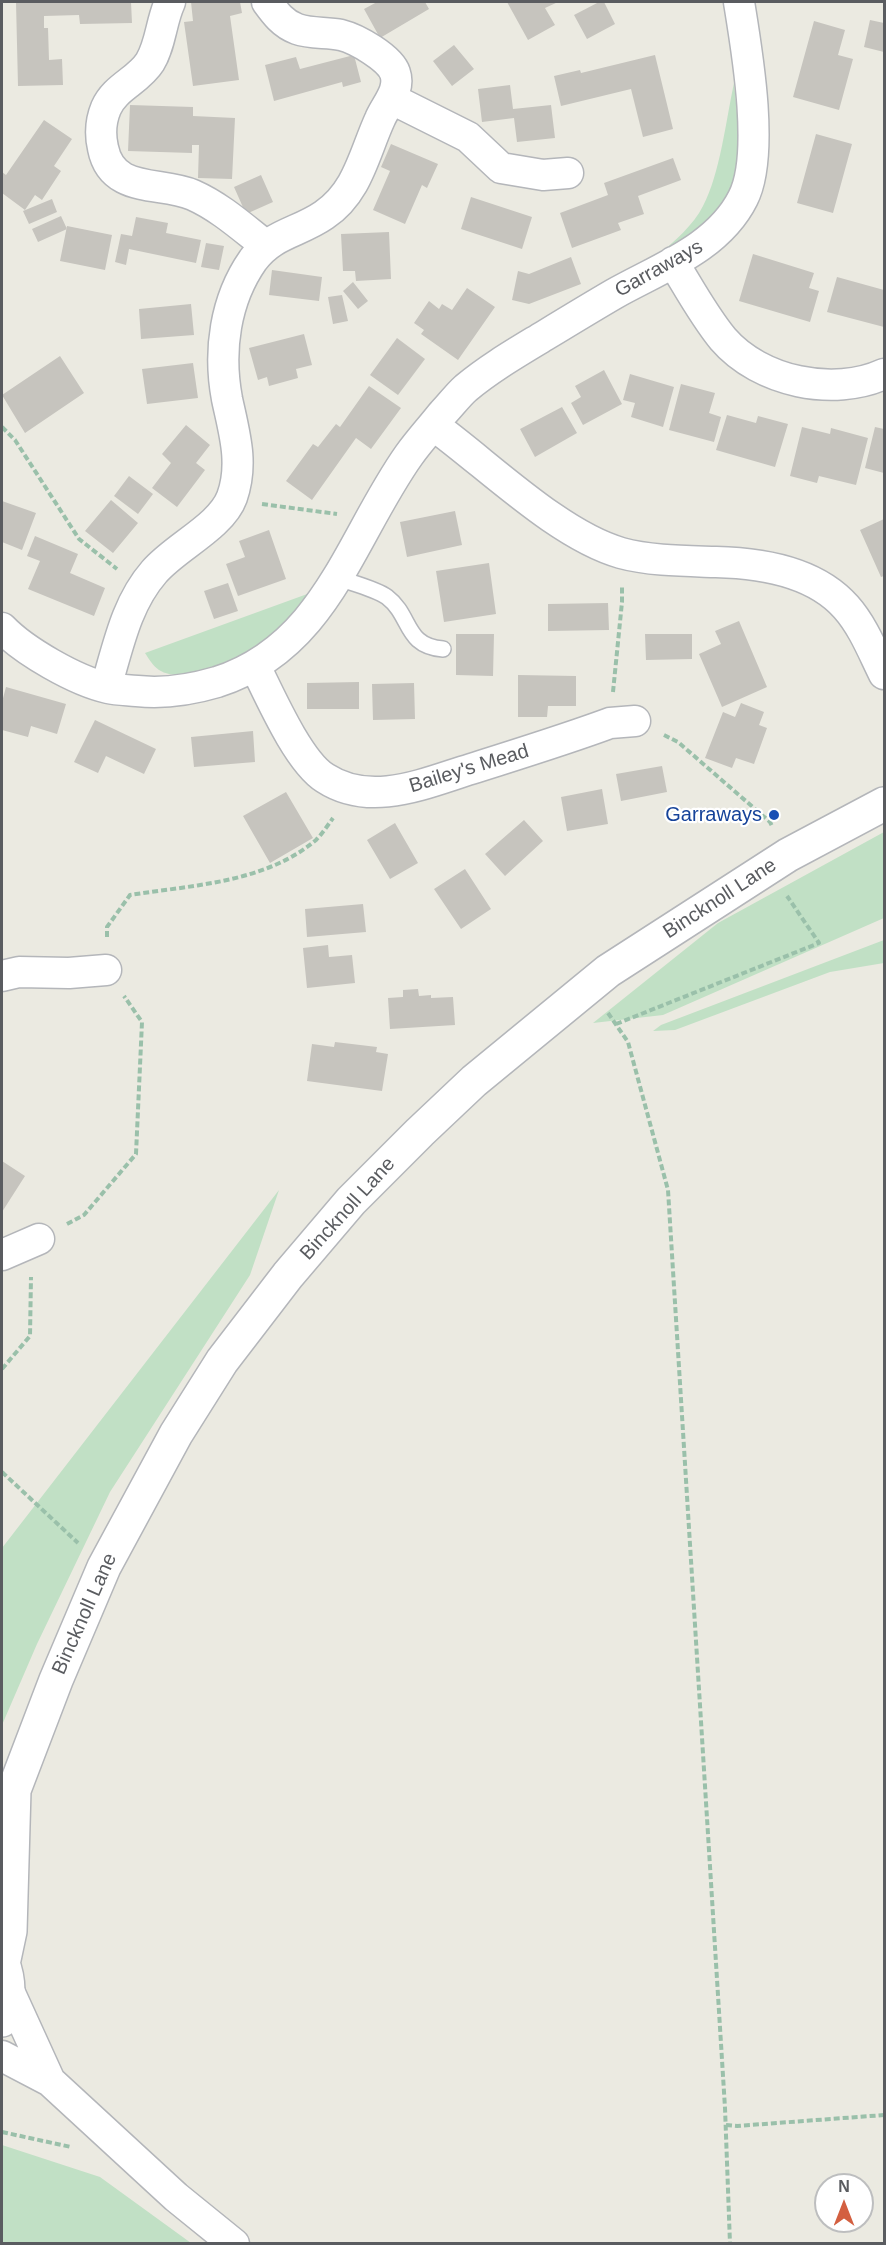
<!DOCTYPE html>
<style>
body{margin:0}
#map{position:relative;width:886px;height:2245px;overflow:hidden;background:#ebeae1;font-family:Arial,sans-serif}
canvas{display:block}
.frame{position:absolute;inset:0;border:3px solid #5a5c60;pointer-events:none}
.north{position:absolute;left:814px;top:2173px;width:60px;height:60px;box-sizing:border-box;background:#fff;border:2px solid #bdbebf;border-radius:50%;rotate:0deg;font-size:16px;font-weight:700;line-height:24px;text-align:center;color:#5a5c60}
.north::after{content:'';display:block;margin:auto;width:21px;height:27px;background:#d35f40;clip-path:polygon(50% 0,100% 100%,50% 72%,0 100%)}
</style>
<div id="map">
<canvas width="886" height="2245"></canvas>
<div class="frame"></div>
<div class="north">N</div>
</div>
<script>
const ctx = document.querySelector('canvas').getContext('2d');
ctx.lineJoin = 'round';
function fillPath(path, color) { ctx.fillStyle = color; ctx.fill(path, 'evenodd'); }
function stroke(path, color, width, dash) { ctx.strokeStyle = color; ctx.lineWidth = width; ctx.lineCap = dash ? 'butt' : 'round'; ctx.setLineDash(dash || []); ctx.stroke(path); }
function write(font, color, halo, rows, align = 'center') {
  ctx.font = font + ' Arial,sans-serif'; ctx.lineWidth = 4.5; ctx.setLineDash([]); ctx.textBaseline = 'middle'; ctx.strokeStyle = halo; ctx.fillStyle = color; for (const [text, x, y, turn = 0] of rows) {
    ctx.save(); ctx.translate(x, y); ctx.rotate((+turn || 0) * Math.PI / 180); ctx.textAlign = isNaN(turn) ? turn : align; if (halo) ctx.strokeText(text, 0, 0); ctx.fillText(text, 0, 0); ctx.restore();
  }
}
fillPath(new Path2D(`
 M734,83C739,136 749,184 705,224C692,236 674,245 659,255C675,240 693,226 703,206C720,174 726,120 734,83Z
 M310,593C296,609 282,626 266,640C245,659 187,687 159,670C153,666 149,659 145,653Z
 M884,832V918L663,1015L593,1023L718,923Z
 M884,940V963L830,972L675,1030L653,1031L661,1025Z
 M279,1190L250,1275L110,1492L37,1644L2,1725V1548Z
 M2,2145L100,2177L191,2243H2Z`), '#c1e0c5');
fillPath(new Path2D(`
 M16,2H131L132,23L80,24L79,15L44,16V28H48L49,60L62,59L63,85L18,86Z
 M191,2H240L242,13L230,16L239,80L193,86L184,22L193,21Z
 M377,2H425L429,9L380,38L364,9Z
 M507,2H558L545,8L555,25L528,40Z
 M599,2H604L615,24L587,39L574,15Z
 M870,20L884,23V52L864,47Z
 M814,21L845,30L838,55L853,59L839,110L793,97Z
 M454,45L474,69L452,86L433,61Z
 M354,55L361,82L343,87L342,82L274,101L265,65L296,57L300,69Z
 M655,55L673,129L643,137L631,89L561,106L554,76L580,70L581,73Z
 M510,85L513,109L551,105L555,138L517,142L514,118L482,122L478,89Z
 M130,105L193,107V116L235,118L232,179L198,178L199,145H192V153L128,151Z
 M44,120L72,139L54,166L61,171L42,200L35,195L25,210L2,193V172L6,175Z
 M816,134L852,144L833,213L797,203Z
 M391,144L438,164L427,188L422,185L405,224L373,210L390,171L381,167Z
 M673,158L681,180L638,196L644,214L618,223L621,230L572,248L560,213L608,195L604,183Z
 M261,175L273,202L246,214L234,187Z
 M471,197L532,217L522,249L461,229Z
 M52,199L57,212L29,224L23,211Z
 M61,216L67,229L38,242L32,229Z
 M136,217L168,223L166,233L201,240L196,263L129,249L126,265L115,262L121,234L132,236Z
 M67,226L112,235L105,270L60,261Z
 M389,232L391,279L356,281L355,271H343L341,234Z
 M206,243L224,246L219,270L201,267Z
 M753,254L814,273L809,288L819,291L810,322L739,301Z
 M571,257L581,284L529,304L512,300L518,271L529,274Z
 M272,270L322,277L319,301L269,295Z
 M837,277L884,290V327L827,312Z
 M353,282L368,301L358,309L343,291Z
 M467,288L495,307L458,360L421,334L424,330L414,323L429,301L439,309L442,304L452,310Z
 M342,295L348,321L333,324L328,297Z
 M191,304L194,335L141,339L139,309Z
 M304,334L312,365L296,369L298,378L269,386L267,377L258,380L249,348Z
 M397,338L425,359L398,395L370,375Z
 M60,356L84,393L25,433L2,395Z
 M193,363L198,398L147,404L142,369Z
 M604,370L622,404L583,425L571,403L581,397L575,386Z
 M630,374L674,387L663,427L631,417L635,403L623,400Z
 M681,384L715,393L709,413L721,417L714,442L669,430Z
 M369,386L401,408L371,449L356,438L312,500L286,481L313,444L318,447L336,424L340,427Z
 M562,407L577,433L535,457L520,429Z
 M727,415L756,423L758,416L788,424L775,467L716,450Z
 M186,425L210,445L196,463L205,470L177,507L152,488L171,463L162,454Z
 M802,427L830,434L831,428L868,438L856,485L819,476L817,483L790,476Z
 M875,427L884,429V473L865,468Z
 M129,476L153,494L138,514L114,496Z
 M111,500L138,523L113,553L85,531Z
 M2,501L36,513L22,550L2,542Z
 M455,511L462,545L407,557L400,522Z
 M884,519V576L881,577L860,530Z
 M269,530L286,579L238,596L226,564L245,557L239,541Z
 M35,536L78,554L70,573L105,588L94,616L28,589L40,561L27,556Z
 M489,563L496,614L444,622L436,571Z
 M228,583L238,611L214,619L204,591Z
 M608,603L609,630L548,631V604Z
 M739,621L767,687L722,707L699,654L721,644L715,631Z
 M456,634H494L493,676L456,675Z
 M645,634H692V659L646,660Z
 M518,675L576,676V706H548L547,717H518Z
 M359,682V709H307V683Z
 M414,683L415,719L373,720L372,684Z
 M6,687L66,704L57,734L31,726L28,737L2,730V702Z
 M741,703L764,712L759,725L767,728L754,764L736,758L732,768L705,758L723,712L735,717Z
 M95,720L156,749L144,774L106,756L98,773L74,762Z
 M253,731L255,762L194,767L191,737Z
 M662,766L667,792L621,801L616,774Z
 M602,789L608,824L567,831L561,797Z
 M286,792L313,838L270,863L243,816Z
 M524,820L543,841L505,876L485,854Z
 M395,823L418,863L390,879L367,840Z
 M465,869L491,909L461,929L434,889Z
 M363,904L366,932L307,937L305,909Z
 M328,945L329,957L352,955L355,983L307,988L303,948Z
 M418,989L419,996L431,995V998L453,997L455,1025L390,1029L388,998L403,997V990Z
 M335,1042L377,1047L376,1052L388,1054L382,1091L307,1081L312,1044L334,1047Z
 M2,1161L25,1176L2,1212Z`), '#c6c4be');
const service = new Path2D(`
 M338,578C352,583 376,589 387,597C412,616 404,646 443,649`);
const minor = new Path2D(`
 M170,2C161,21 161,44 150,62C138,81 115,87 106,108C101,120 100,135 103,148C112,194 160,181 193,195C220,207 242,227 265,245
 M392,99L468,137L501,168L543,175L568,173
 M673,262C689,288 704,316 723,339C760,382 834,397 884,374
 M433,425C487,464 558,535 621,553C650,561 686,561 716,562C761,563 815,572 846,607C863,626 873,652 884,674
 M2,628C24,651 76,681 108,688C117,690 127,690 137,691C165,694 190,690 217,682C326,647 350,538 409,455C419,441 431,428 442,414C450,406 457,396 466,388C490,368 516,353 544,336C567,322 590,308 614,294C660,268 718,248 743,198C765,155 747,51 739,2
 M255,666C270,696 298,761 325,778C371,808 425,783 471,769C518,754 564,740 610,723L635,721
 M106,687C118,647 126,604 154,572C175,547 221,527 232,497C244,463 234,432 227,399C218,351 225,300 253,260C273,233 298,233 324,215C358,192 364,154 380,119C386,105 401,90 395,73C390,58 357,39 341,35C326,32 311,34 297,29C283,24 275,13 267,2
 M2,976L19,972L69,973L106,970
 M2,1255L39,1239
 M9,1991L50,2081
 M2,2056L50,2081L176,2197L234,2244`);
const tertiary = new Path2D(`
 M2,1811L14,1790L56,1680L104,1567L176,1434L222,1361L288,1275L351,1201L420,1132L474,1081L608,971L788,855L884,804
 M2,1961C10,1981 10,2000 2,2020
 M3,1964L10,1931L14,1790`);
stroke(service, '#b4b6ba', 18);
stroke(minor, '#b4b6ba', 33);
stroke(tertiary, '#b4b6ba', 36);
stroke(new Path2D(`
 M2,427L15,440L79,539L117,569
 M262,504L337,514
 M613,692L622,602V586
 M664,735L678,742L770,822L772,826
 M107,937V927L130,895C193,885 265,883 316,840C322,834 328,825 333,818
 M608,1013L628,1042L668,1190L725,2108L730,2244
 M616,1024L819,943L787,896
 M67,1224L84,1215L136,1154L142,1022L124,996
 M2,1369L30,1336L31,1277
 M2,1472L78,1543
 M726,2125L737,2126L884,2115
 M2,2132L71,2147`), '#9ac0aa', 4, [6, 3]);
stroke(service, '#fff', 15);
stroke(minor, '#fff', 30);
stroke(tertiary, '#fff', 33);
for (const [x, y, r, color] of [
 [774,815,6,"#1a4fb4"]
]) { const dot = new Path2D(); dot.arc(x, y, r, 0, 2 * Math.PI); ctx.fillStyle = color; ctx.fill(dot); stroke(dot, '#fff', 2); }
write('20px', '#5a5c60', '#fff', [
 ["Garraways",659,269,-29],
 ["Bailey's Mead",469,769,-17],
 ["Bincknoll Lane",720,899,-33],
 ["Bincknoll Lane",348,1209,-48],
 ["Bincknoll Lane",85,1614,-66]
]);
write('20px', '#164399', '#fff', [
 ["Garraways",762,815]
], 'right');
</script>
